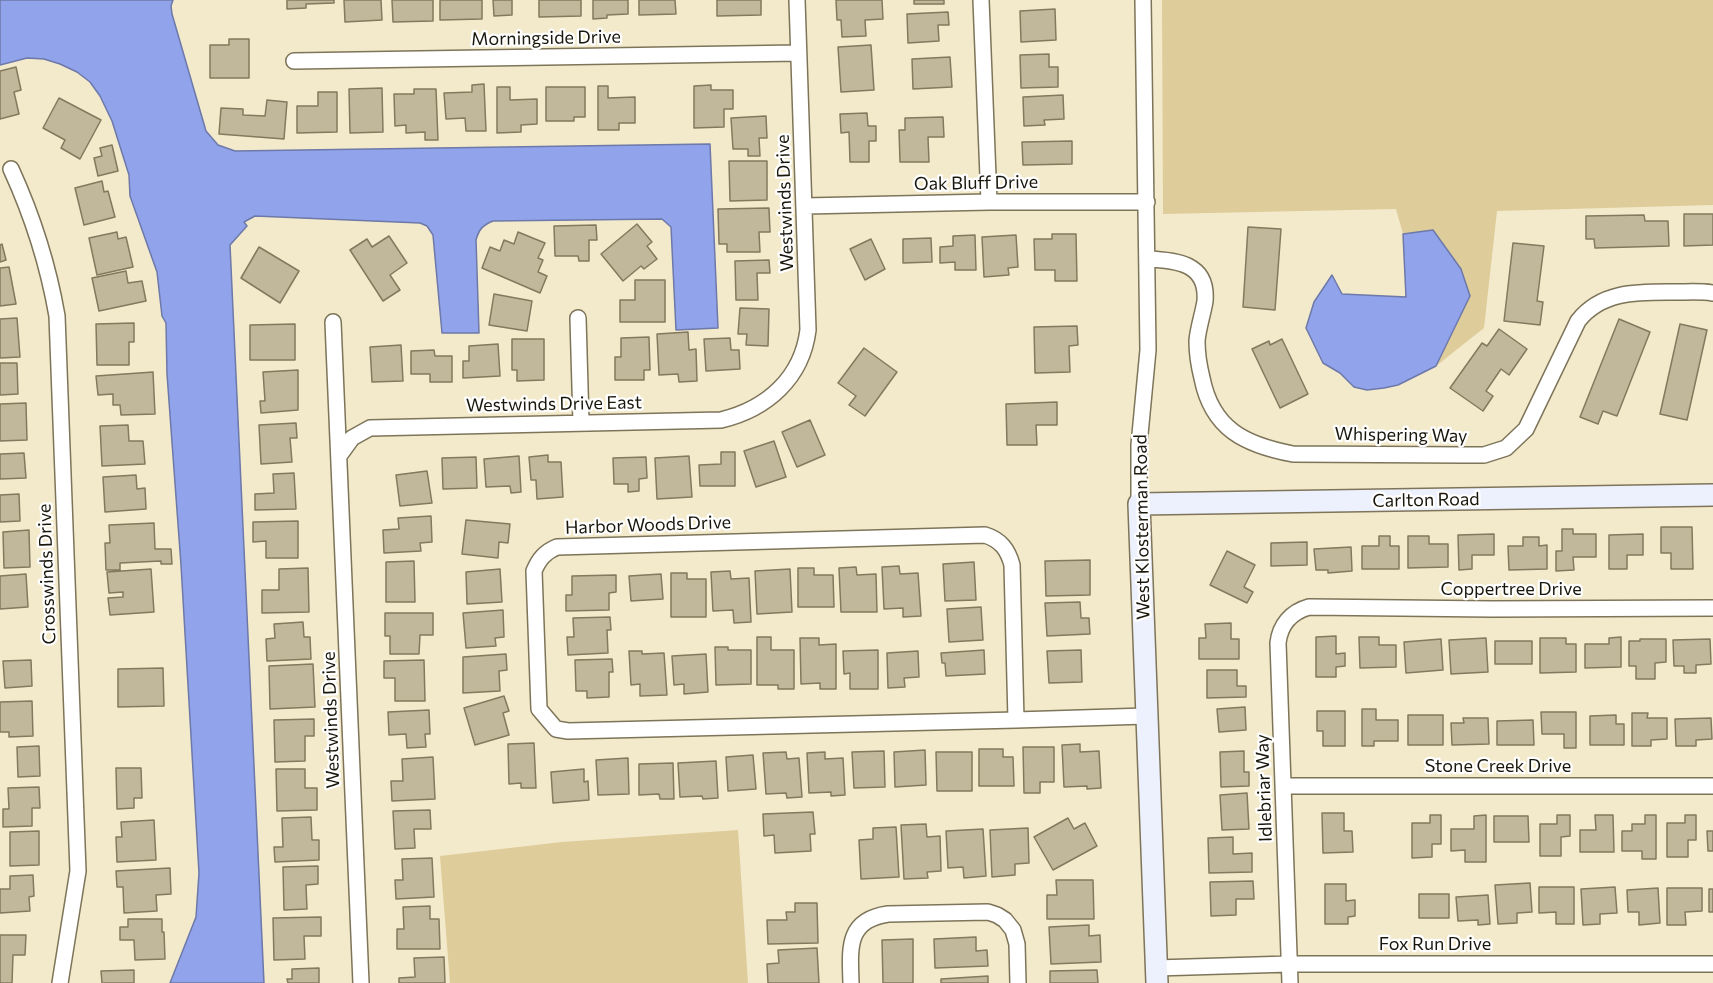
<!DOCTYPE html>
<style>
body{margin:0}
canvas{display:block;background:#f3e9cb}
</style>
<canvas width="1713" height="983"></canvas>
<script>
const ctx = document.querySelector('canvas').getContext('2d');
ctx.lineJoin = 'round';
function fillPath(path, color) { ctx.fillStyle = color; ctx.fill(path, 'evenodd'); }
function stroke(path, color, width, dash) { ctx.strokeStyle = color; ctx.lineWidth = width; ctx.lineCap = dash ? 'butt' : 'round'; ctx.setLineDash(dash || []); ctx.stroke(path); }
function write(font, color, halo, rows, align = 'center') {
  ctx.font = font + ' Commissioner,sans-serif'; ctx.lineWidth = 4.5; ctx.setLineDash([]); ctx.textBaseline = 'middle'; ctx.strokeStyle = halo; ctx.fillStyle = color; for (const [text, x, y, turn = 0] of rows) {
    ctx.save(); ctx.translate(x, y); ctx.rotate((+turn || 0) * Math.PI / 180); ctx.textAlign = isNaN(turn) ? turn : align; if (halo) ctx.strokeText(text, 0, 0); ctx.fillText(text, 0, 0); ctx.restore();
  }
}
fillPath(new Path2D(`
 M1162,0H1713V205L1497,211L1484,328L1436,366L1470,296L1434,231L1403,234L1396,209L1163,214Z
 M738,830L748,983H450L440,856L562,842Z`), '#decd9b');
const water = new Path2D(`
 M0,0H173L171,6L172,14L206,131L218,145L235,151L710,144L718,328L676,330L671,227L662,219L493,221C483,225 479,229 476,240L479,333H442L433,235L427,226L420,223L255,216L244,222L247,226L230,245L264,983H170L196,917L199,873L181,565L167,374L166,323L162,316L157,272L130,196L129,175L112,121L100,96L90,82L77,72L60,64L44,59L27,58L0,65Z
 M1433,230L1461,269L1470,296L1436,366L1398,385L1384,388L1367,390L1354,387L1340,373L1323,363L1306,328L1314,302L1332,275L1342,294L1406,297L1403,234Z`);
fillPath(water, '#91a3eb');
stroke(water, '#6d79a8', 1.5);
const building = new Path2D(`
 M287,0H334V3L306,4V8L287,9Z
 M344,0H381L382,20L345,22Z
 M392,0H433V21L393,22Z
 M440,0H482V19L440,20Z
 M493,0H512V15L494,16Z
 M539,0H581V16L539,17Z
 M593,0H628V14L607,15V18L593,19Z
 M639,0H675L676,14L639,15Z
 M717,0H761V15L717,16Z
 M836,0H882L883,19L865,20L866,36L842,37L841,20H837Z
 M914,0H944V4H914Z
 M1055,9L1056,40L1021,42L1020,11Z
 M948,12L949,25H938L939,41L908,43L907,14Z
 M229,39H249V78H210V45H229Z
 M871,45L874,90L841,92L838,47Z
 M1049,54V67H1058V87L1021,88L1020,55Z
 M950,57L952,87L913,89L912,59Z
 M16,67L21,90L14,92L19,114L0,119V71Z
 M484,84L486,131H466L465,118L446,119L444,93L472,92V85Z
 M711,85V90H733V109H724V127L694,128V86Z
 M598,86H608V98L635,97V123H619V130H598Z
 M497,87H510V100L537,99V124L521,125V132L497,133Z
 M546,87H585V117H574V121H546Z
 M382,88L383,132L350,133L349,89Z
 M414,89H436L438,140H425V132L406,133V125L395,126L394,94H414Z
 M318,92H337V132L297,133V106H318Z
 M1063,95L1064,119L1044,120L1045,125L1024,126L1023,97Z
 M59,98L101,120L80,159L61,148L65,140L43,128Z
 M267,100L287,102L284,139L219,134L221,108L243,109V115L265,116Z
 M867,113L868,126H876V141H869V162H850L849,132L841,133L840,114Z
 M766,116L767,138H759L760,156H748V149H733L731,118Z
 M943,117L944,137H928L929,162H900L899,130H905V118Z
 M1072,141V164L1023,165L1022,142Z
 M112,145L118,171L98,176L94,158L102,156L100,148Z
 M729,161H767V200L730,201Z
 M102,181L104,192L108,191L115,217L84,225L75,188Z
 M769,208L770,232H759L760,252H727V244H719L718,209Z
 M1684,214H1713V245L1684,246Z
 M1644,215L1645,221H1668L1669,246L1595,248L1594,239H1586V216Z
 M637,224L652,242L647,246L657,259L644,269L641,266L623,281L601,254Z
 M596,225L597,240H589V261H579L578,256H555L554,226Z
 M1248,227L1281,229L1275,310L1243,307Z
 M117,232L118,239L126,237L133,267L97,275L89,238Z
 M518,232L545,243L538,258L543,260L538,272L547,276L540,293L482,268L490,247L500,251L504,240L514,244Z
 M1052,234H1076L1077,281H1055V270H1035L1034,239H1052Z
 M975,235L976,270H955V262L940,263V247L953,246V236Z
 M1016,235L1018,267L1008,268L1009,275L984,277L982,237Z
 M389,236L407,263L390,275L400,290L383,301L350,250L367,239L372,247Z
 M931,238L932,262L903,263V239Z
 M871,239L885,269L865,280L850,249Z
 M1513,243L1544,246L1537,301L1543,302L1540,325L1504,321Z
 M2,244L6,260L0,262V245Z
 M259,247L299,271L280,303L241,278Z
 M769,260L770,273H757L758,300H736L735,261Z
 M9,267L16,304L0,306V268Z
 M126,271L128,283L142,281L146,301L99,311L92,278Z
 M635,280H665V322H620V300H635Z
 M494,294L532,301L527,331L489,325Z
 M740,308L769,309L768,346L746,345L747,334H738Z
 M17,318L20,357L0,358V319Z
 M1619,319L1650,332L1617,416L1603,411L1598,424L1580,417Z
 M134,323V342H129V365H97L96,324Z
 M295,324V360H250V325Z
 M1680,324L1707,330L1687,420L1660,414Z
 M1077,326L1078,345L1069,346L1070,372L1035,373L1034,327Z
 M1499,329L1527,349L1509,375L1501,369L1486,391L1493,396L1483,411L1450,388L1482,343L1487,346Z
 M688,332L689,350L696,349L697,381L679,382L678,374L659,375L657,334Z
 M649,337L650,370H644V380H615V357H621V338Z
 M730,338L731,350H739L740,369L706,371L704,339Z
 M512,339H544V380L517,381V370H512Z
 M1282,339L1308,394L1280,408L1252,349L1269,341L1270,345Z
 M498,344L500,376L463,378V361H469V346Z
 M401,345L403,381L372,382L370,347Z
 M864,348L897,372L865,416L849,405L856,396L838,383Z
 M434,350L435,356H452V382H430V374H411V351Z
 M0,363H17L18,394L0,395Z
 M298,370V410L261,413L260,401H265L263,372Z
 M153,372L155,414L121,415L120,405H113V394L98,395L96,376Z
 M1057,402V425H1036L1037,445H1007L1006,404Z
 M26,403L27,440L0,441V404Z
 M810,420L825,455L797,467L782,432Z
 M296,423L297,438H290L292,462L261,464L259,425Z
 M128,425L129,441H143L145,464L102,466L100,426Z
 M774,441L786,477L756,487L744,451Z
 M721,452H735V486H700L699,465L721,464Z
 M24,453L26,478L0,479V454Z
 M548,455V462H561L563,497L537,499L536,480H531L529,457Z
 M519,456L521,492L511,493L510,486L486,487L484,459Z
 M689,456L692,497L657,499L655,458Z
 M476,457L477,488L443,489L442,458Z
 M646,457L647,478L639,479V491L628,492V484H614L613,458Z
 M427,471L432,503L400,506L396,475Z
 M294,473L296,509L255,510V494L274,493L273,474Z
 M136,475L137,489L145,488L146,509L105,512L103,477Z
 M19,494L20,521L0,522V495Z
 M431,516L432,542L420,543L421,551L384,553L383,530L399,529L398,518Z
 M466,520L510,524L508,543L499,542L498,558L462,554Z
 M298,521V558H266V541L253,542V522Z
 M154,523L155,549H171L172,564H161V561L120,563V570H106L105,543H110L109,525Z
 M1661,527H1692L1693,569H1671V553H1661Z
 M1562,529H1573V534H1596V557H1573L1574,570L1556,571V551H1562Z
 M29,530L30,567L4,568L3,532Z
 M1494,534V555H1472V569L1459,570L1458,535Z
 M1643,534V555H1627V569H1609V535Z
 M1379,536H1390V546H1399V569H1362V546H1379Z
 M1408,536H1429V544H1448V567L1408,568Z
 M1523,537H1539V546L1547,545V569L1509,570L1508,546H1523Z
 M1307,542V565L1271,566V543Z
 M1351,547L1352,571L1328,573V570H1316L1314,549Z
 M1227,551L1255,565L1244,587L1253,592L1247,603L1210,585Z
 M1090,560V595L1046,596L1045,561Z
 M414,561L415,602H386V562Z
 M974,562L976,600L945,601L943,564Z
 M899,566L900,574L918,573L921,616L903,617V608L884,609L882,567Z
 M856,567L857,575L876,574L877,612H841L839,568Z
 M308,568L309,612L262,613V590H279V569Z
 M798,568H814V575H833L834,607H798Z
 M151,569L154,612L110,615L108,598L123,597V592L109,593L107,572Z
 M500,569L502,602L467,604L466,572Z
 M790,569L792,612L757,614L755,571Z
 M730,571L731,579L749,578L751,622L734,623L733,610L713,611L711,572Z
 M671,573H687V579H706V617H671Z
 M26,574L28,607L0,609V576Z
 M661,574L663,599L631,601L629,576Z
 M616,575V592L609,593V610L566,611V595H572V576Z
 M1080,602L1081,618H1089L1090,634L1047,636L1045,603Z
 M981,607L983,640L949,642L947,609Z
 M503,610L504,637L495,638L496,646L466,648L463,613Z
 M385,613H433V635H420L419,654H390V636H385Z
 M610,617L611,630H607L608,653L568,655L567,637H574L573,618Z
 M303,622L304,637H310L311,659L267,661L266,639L275,638L274,624Z
 M1231,623V639H1239V659H1199V638H1206L1205,624Z
 M1336,636V654L1345,653V666L1336,667V677H1316V637Z
 M757,637H771V650H794V689H778V685H757Z
 M1359,637H1379V645H1396V667L1360,668Z
 M1621,637V667L1585,668V644H1609V638Z
 M800,638H819V645L836,644V689H820V683L801,684Z
 M1486,638L1488,672L1451,674L1449,640Z
 M1540,638H1566V644H1576V672L1540,673Z
 M1441,639L1443,670L1406,673L1404,642Z
 M1640,639H1666V662L1655,663V679H1636V666H1629V641H1640Z
 M1710,639L1711,664L1696,665V673H1684V666H1674L1673,640Z
 M1495,641H1532V664H1495Z
 M715,647H728V650H751V684L716,685Z
 M878,650V689H850V673L844,674L843,651Z
 M984,650L985,674L946,676L945,663H942L941,653Z
 M1081,650L1082,682L1049,683L1047,651Z
 M629,651H642V654L664,653L667,695L640,696V684L631,685Z
 M918,651L919,677L904,678L905,687L888,688L887,653Z
 M506,654L507,670L499,671L500,691L463,693V657Z
 M706,654L708,692L684,694V684L674,685L672,656Z
 M612,659L613,672H609V697L587,698V691H576L575,660Z
 M31,660L32,686L5,688L3,661Z
 M424,660L425,701H395V678H384V661Z
 M313,664L315,707L270,709L269,666Z
 M163,668L164,706L118,707V669Z
 M1207,670H1237V686H1246V697L1207,698Z
 M504,696L509,711L503,713L509,735L475,745L464,708Z
 M32,701L33,736L9,737V732H0V702Z
 M1245,707L1246,730L1219,732L1217,709Z
 M1362,709H1376V720H1398V741H1374V746H1362Z
 M429,710L430,734H425L426,747L407,748L406,734L389,735L388,712Z
 M1317,711H1345V746H1323V731H1317Z
 M1541,712H1576V748H1564V734H1542Z
 M1632,713H1648L1647,718H1667V739L1651,740V746H1632Z
 M1408,715H1443V745H1408Z
 M1616,715V724H1624V745H1590V716Z
 M1463,718H1488L1489,744L1452,745L1451,723H1464Z
 M1711,718L1712,739L1696,740V746H1676L1675,719Z
 M314,719V736H305V761L275,762L274,720Z
 M1533,720L1534,745H1497V721Z
 M534,743L536,788H521V783L509,784L508,744Z
 M1080,744V752L1099,751L1101,788L1087,789V786L1064,787L1062,745Z
 M39,746L40,776L18,777L17,747Z
 M1023,747H1054V782H1040V793H1024Z
 M979,749H1003V757H1013L1014,786H979Z
 M925,750L926,785L895,787L894,752Z
 M884,751L885,787L854,788L852,752Z
 M1244,751V772H1249V786L1221,787L1220,752Z
 M786,752L787,759L799,758L802,797L787,798L786,793L766,794L763,753Z
 M825,752V759L843,758L845,795L831,796V792L809,793L807,753Z
 M936,752H972V791H937Z
 M753,755L756,789L728,791L726,757Z
 M433,757L435,799L392,801L391,781H403L402,759Z
 M628,758L629,794L598,795L596,760Z
 M716,761L718,798L703,799L702,796L680,797L678,763Z
 M673,763L674,799H660L659,794L639,795V764Z
 M116,768H141L142,798H134V808L117,809Z
 M276,769H305V788H317V810L277,811Z
 M584,769V782L588,781L589,800L553,803L551,772Z
 M39,787L40,808H32V826L3,827V809H9L8,788Z
 M1247,793L1249,829L1222,830L1220,795Z
 M430,810L431,829H414L415,848L395,849L393,811Z
 M813,812L815,834H810L811,851L775,853L774,835L764,836L763,814Z
 M1322,813H1344V831H1352L1353,852L1323,853Z
 M1430,815H1441V844H1432V857L1412,858V823H1430Z
 M1486,815V862H1465V850L1451,851V829H1474V816Z
 M1557,815H1570V836L1561,837V856H1540V824H1557Z
 M1595,815H1613L1614,852H1580V830H1596Z
 M1645,815H1656V859H1642V851H1622V831H1632V824H1645Z
 M1685,815H1696V840H1688V857H1667V823H1685Z
 M1494,816H1528L1529,842H1494Z
 M311,817L312,840H319V860L275,862L274,847H283L282,818Z
 M1068,818L1074,829L1085,823L1097,846L1053,870L1034,837Z
 M154,820L156,860L117,862L116,837H122L121,822Z
 M926,824L927,837L940,836L941,871L927,872L928,878L904,879L901,825Z
 M896,827L899,877L861,879L859,840L873,839V828Z
 M1028,828L1029,863L1015,864V875L992,877L990,830Z
 M983,829L986,876L964,878L963,867L948,868L946,831Z
 M39,831V865L10,866V832Z
 M1707,831H1713V851H1708Z
 M1233,837V854L1252,853V872L1209,873L1208,838Z
 M432,858L434,897L396,899L395,880H403L402,859Z
 M318,866V884L306,885L307,909L284,910L283,867Z
 M170,868L171,894L156,895L157,911L124,913L123,887H117L116,871Z
 M33,875L34,896L29,897L30,911L0,913V889H10V876Z
 M1056,880H1093L1094,919H1047V895H1057Z
 M1253,881L1254,899H1236V915L1211,916L1210,882Z
 M1530,883L1532,912L1517,913V923L1498,924L1495,885Z
 M1325,884H1346V901L1355,900V916L1348,917V924H1325Z
 M1539,887H1574V924H1556V912L1539,913Z
 M1615,887L1617,913L1600,914V924L1583,925L1581,889Z
 M1658,888L1660,923L1639,925V912H1628L1627,890Z
 M1667,888H1702V911L1685,912L1686,925H1667Z
 M1709,889H1713V912H1709Z
 M1419,894H1449V918H1419Z
 M1488,895L1490,924L1478,925V920L1458,921L1456,897Z
 M795,903H817L818,943L768,944L767,920H787L786,912H795Z
 M430,906V919H439L440,949H397V929H404L403,907Z
 M321,917V936H304L305,959L274,960L273,918Z
 M128,919H162V932H164L165,959L135,960L134,940H120V927H128Z
 M1089,925V936L1100,935L1101,962L1051,964L1049,927Z
 M0,935H26L25,955H13L12,983H0Z
 M976,937V951L987,950L988,966L935,968L934,939Z
 M913,939V983H883L882,940Z
 M817,948L819,983H768L767,964L779,963L778,950Z
 M444,957L445,983H399V978L415,977L414,958Z
 M319,968V983H288L287,979H292V969Z
 M134,970V983H102L101,971Z
 M1097,970L1098,983H1050V971Z
 M988,976V983H941V979Z`);
fillPath(building, '#c1b79a');
stroke(building, '#83795e', 1.5);
const street = new Path2D(`
 M981,0L989,202
 M294,61L798,53
 M11,169C33,217 48,264 57,316L78,871L60,983
 M805,206L989,202H1147
 M1147,259C1176,260 1208,263 1205,301C1203,314 1198,328 1197,341C1197,354 1199,366 1202,378C1212,429 1245,445 1293,454L1465,455H1484L1506,448L1526,429L1578,321C1602,290 1640,292 1676,292C1688,292 1701,291 1713,293
 M578,318L581,422
 M333,322L361,983
 M339,456L352,438L370,428L721,420C767,409 802,378 808,330L797,0
 M1139,504V445L1148,350L1143,0
 M985,535C1001,540 1008,550 1012,565L1016,720L568,731L556,729L539,709L534,571C539,559 545,552 557,547Z
 M1016,720L1146,716
 M1283,786H1713
 M1156,968L1289,964H1713
 M851,983C850,949 846,920 888,914L988,912L997,915L1005,920L1013,930L1017,944L1018,983
 M1290,983L1278,643C1280,625 1291,612 1309,607L1492,609L1713,608`);
const secondary = new Path2D(`
 M1157,983L1139,504L1713,495`);
stroke(street, '#7d7459', 18);
stroke(secondary, '#7d7459', 24);
stroke(street, '#fff', 15);
stroke(secondary, '#edf1fe', 21);
write('18px', '#19160b', '#fff', [
 ["Morningside Drive",546,38,-1],
 ["Oak Bluff Drive",976,183,-1],
 ["Westwinds Drive",785,203,-92],
 ["Westwinds Drive East",554,404,-1],
 ["Whispering Way",1401,435,1],
 ["Carlton Road",1426,500,-1],
 ["Harbor Woods Drive",648,525,-2],
 ["West Klosterman Road",1142,527,-91],
 ["Crosswinds Drive",47,574,-92],
 ["Coppertree Drive",1511,589],
 ["Westwinds Drive",331,720,-92],
 ["Stone Creek Drive",1498,766],
 ["Idlebriar Way",1264,788,-92],
 ["Fox Run Drive",1435,944]
]);
</script>
